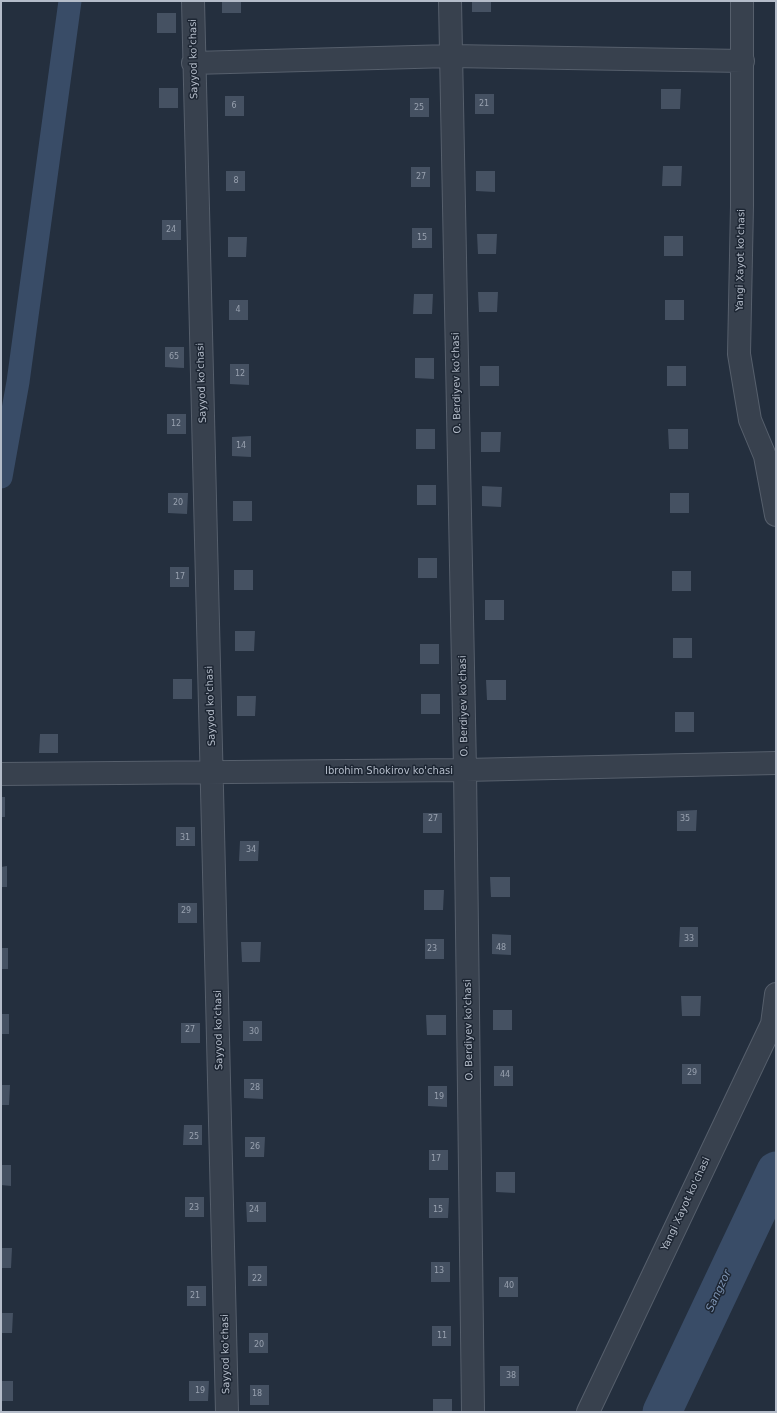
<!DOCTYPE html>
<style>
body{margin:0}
#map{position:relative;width:777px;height:1413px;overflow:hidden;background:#242f3e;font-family:"DejaVu Sans",sans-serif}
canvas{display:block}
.frame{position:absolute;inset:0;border:2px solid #b4bcc9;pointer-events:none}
</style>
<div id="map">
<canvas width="777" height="1413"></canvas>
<div class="frame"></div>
</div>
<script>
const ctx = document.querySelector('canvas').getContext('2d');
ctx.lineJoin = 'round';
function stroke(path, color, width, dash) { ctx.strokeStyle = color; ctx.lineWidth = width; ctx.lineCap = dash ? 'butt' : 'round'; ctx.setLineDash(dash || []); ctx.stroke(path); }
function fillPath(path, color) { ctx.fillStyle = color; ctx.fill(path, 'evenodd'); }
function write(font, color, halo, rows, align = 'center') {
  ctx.font = font + ' "DejaVu Sans",sans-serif'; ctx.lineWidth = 3; ctx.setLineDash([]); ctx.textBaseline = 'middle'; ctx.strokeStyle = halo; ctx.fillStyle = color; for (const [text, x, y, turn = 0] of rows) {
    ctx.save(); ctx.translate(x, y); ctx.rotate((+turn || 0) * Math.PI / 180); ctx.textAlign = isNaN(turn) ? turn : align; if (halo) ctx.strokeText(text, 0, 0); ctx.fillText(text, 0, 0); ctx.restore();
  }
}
stroke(new Path2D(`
 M1,477L18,382L70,1`), '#394c67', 23);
stroke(new Path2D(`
 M662,1412L776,1171`), '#394c67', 39);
fillPath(new Path2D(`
 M222,1H241V13H222Z
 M472,1H491V12H472Z
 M157,13H176V33H157Z
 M159,88H178V108H159Z
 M661,89H681L680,109H661Z
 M475,94H494V114H475Z
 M225,96H244V116H225Z
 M410,98H429V117H410Z
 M663,166H682L681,186H662Z
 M411,167H430V187H411Z
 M226,171H245V191H226Z
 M476,171H495V192L476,191Z
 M162,220H181V240H162Z
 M412,228H432V248H412Z
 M477,234H497L496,254H478Z
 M664,236H683V256H664Z
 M228,237H247L246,257H228Z
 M478,292H498L497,312H479Z
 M414,294H433L432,314H413Z
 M229,300H248V320H229Z
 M665,300H684V320H665Z
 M165,347H184V368L165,367Z
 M415,358H434V379L415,378Z
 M230,364H249V385L230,384Z
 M480,366H499V386H480Z
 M667,366H686V386H667Z
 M167,414H186V434H167Z
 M416,429H435V449H416Z
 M668,429H688V449H669Z
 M481,432H501L500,452H481Z
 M251,436V457L232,456V437Z
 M417,485H436V505H417Z
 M482,486L502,487L501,507L482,506Z
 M168,493H188L187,514L168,513Z
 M670,493H689V513H670Z
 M233,501H252V521H233Z
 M418,558H437V578H418Z
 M170,567H189V587H170Z
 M234,570H253V590H234Z
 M672,571H691V591H672Z
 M485,600H504V620H485Z
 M235,631H255L254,651H235Z
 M673,638H692V658H673Z
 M420,644H439V664H420Z
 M173,679H192V699H173Z
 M486,680H506V700H487Z
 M421,694H440V714H421Z
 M237,696H256L255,716H237Z
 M675,712H694V732H675Z
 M40,734H58V753H39Z
 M1,797H5V817H1Z
 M697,810L696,831H677V811Z
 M423,813H442V833H423Z
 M176,827H195V846H176Z
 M240,841H259L258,861H239Z
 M7,866V887H1V867Z
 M490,877H510V897H491Z
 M424,890H444L443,910H424Z
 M178,903H197V923H178Z
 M680,927H698V947H679Z
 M492,934L511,935V955L492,954Z
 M425,939H444V959H425Z
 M241,942H261L260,962H242Z
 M1,948H8V969H1Z
 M681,996H701L700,1016H682Z
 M493,1010H512V1030H493Z
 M1,1014H9V1034H1Z
 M426,1015H446V1035H427Z
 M243,1021H262V1041H243Z
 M181,1023H200V1043H181Z
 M682,1064H701V1084H682Z
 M494,1066H513V1086H494Z
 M244,1079H263V1099L244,1098Z
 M1,1085H10L9,1105H1Z
 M428,1086H447V1107L428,1106Z
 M184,1125H202V1145H183Z
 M245,1137H265L264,1157H245Z
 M429,1150H448V1170H429Z
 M1,1165H11V1186L1,1185Z
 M496,1172H515V1193L496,1192Z
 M185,1197H204V1217H185Z
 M429,1198H449L448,1218H429Z
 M246,1202H266V1222H247Z
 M1,1248H12L11,1268H1Z
 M431,1262H450V1282H431Z
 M248,1266H267V1286H248Z
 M499,1277H518V1297H499Z
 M187,1286H206V1306H187Z
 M1,1313H13L12,1333H1Z
 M432,1326H451V1346H432Z
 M249,1333H268V1353H249Z
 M500,1366H519V1386H500Z
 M1,1381H13V1401H1Z
 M189,1381H209L208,1401H189Z
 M250,1385H269V1405H250Z
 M433,1399H452V1412H433Z`), '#455162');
const minor = new Path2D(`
 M193,1L227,1412
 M450,1L465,770L473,1412
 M742,1V206L739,354L750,420L765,456L776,515
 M193,63L451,56L743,61
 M1,774L465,770L776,763
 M588,1412L772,1024L776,994`);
stroke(minor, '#565f6c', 24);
stroke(minor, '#38414e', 22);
write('8px', '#98a1af', null, [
 ["21",484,104],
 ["6",234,106],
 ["25",419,108],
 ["27",421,177],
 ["8",236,181],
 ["24",171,230],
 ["15",422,238],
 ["4",238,310],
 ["65",174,357],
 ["12",240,374],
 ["12",176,424],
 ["14",241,446],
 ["20",178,503],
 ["17",180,577],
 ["27",433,819],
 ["35",685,819],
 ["31",185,838],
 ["34",251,850],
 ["29",186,911],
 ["33",689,939],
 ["48",501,948],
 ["23",432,949],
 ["27",190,1030],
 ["30",254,1032],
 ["29",692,1073],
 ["44",505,1075],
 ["28",255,1088],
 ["19",439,1097],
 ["25",194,1137],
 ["26",255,1147],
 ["17",436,1159],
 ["23",194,1208],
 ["24",254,1210],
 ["15",438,1210],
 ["13",439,1271],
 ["22",257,1279],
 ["40",509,1286],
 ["21",195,1296],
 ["11",442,1336],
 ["20",259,1345],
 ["38",511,1376],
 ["19",200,1391],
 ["18",257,1394]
]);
write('10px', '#b4bcc9', '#1d2633', [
 ["Sayyod ko'chasi",194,59,-91],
 ["Yangi Xayot ko'chasi",741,260,-89],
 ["Sayyod ko'chasi",202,383,-92],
 ["O. Berdiyev ko'chasi",457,383,-91],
 ["Sayyod ko'chasi",211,706,-92],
 ["O. Berdiyev ko'chasi",464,706,-91],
 ["Ibrohim Shokirov ko'chasi",389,771],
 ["Sayyod ko'chasi",219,1030,-91],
 ["O. Berdiyev ko'chasi",469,1030,-91],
 ["Yangi Xayot ko'chasi",686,1204,-65],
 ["Sayyod ko'chasi",226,1354,-91]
]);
write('italic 11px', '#7c92b1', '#1d2633', [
 ["Sangzor",719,1291,-65]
]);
</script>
